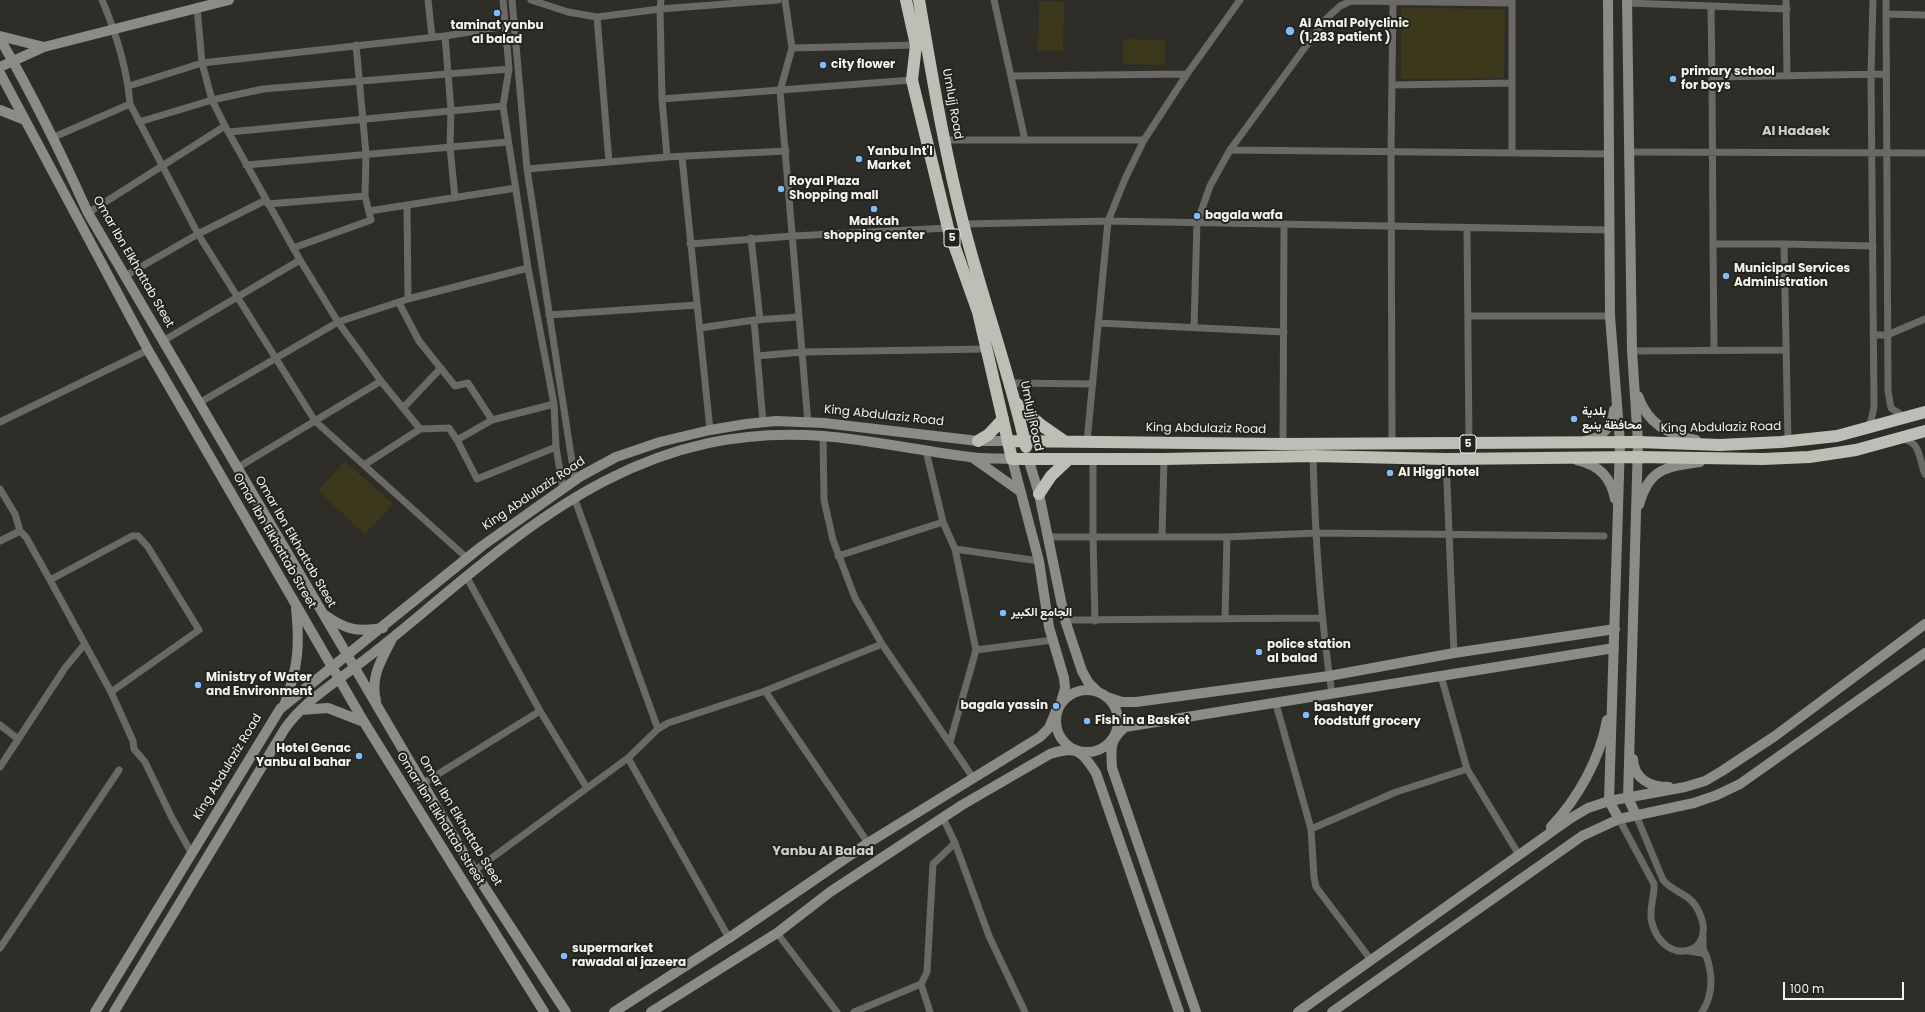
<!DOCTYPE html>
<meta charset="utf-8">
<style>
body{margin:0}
#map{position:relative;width:1925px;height:1012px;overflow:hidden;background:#2e2d27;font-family:Poppins,sans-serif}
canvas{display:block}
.scale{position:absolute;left:1783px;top:982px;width:121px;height:18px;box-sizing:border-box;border:2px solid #f2f2ee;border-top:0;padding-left:5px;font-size:12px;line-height:14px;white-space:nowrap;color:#f2f2ee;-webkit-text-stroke:3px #24231d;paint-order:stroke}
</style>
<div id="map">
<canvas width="1925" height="1012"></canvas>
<div class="scale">100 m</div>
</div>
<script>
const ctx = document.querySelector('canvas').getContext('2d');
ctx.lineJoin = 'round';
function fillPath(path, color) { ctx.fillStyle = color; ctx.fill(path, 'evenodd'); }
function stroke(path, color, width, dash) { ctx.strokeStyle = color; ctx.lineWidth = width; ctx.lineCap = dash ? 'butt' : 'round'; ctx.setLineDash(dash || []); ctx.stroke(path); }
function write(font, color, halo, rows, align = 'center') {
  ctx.font = font + ' Poppins,Vazirmatn,sans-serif'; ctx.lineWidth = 4; ctx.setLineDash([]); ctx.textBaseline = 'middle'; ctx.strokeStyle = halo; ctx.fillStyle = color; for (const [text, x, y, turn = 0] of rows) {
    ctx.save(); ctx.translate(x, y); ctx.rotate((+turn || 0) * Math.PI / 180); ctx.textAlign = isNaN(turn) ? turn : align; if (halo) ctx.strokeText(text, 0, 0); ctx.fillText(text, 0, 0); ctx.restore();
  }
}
fillPath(new Path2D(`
 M1039,1L1064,2L1063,51H1038Z
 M1401,8L1505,9L1504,78L1401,79Z
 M1123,39L1165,40V65L1123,64Z
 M345,461L393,504L365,534L318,491Z`), '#3c381b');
stroke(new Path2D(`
 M102,0C116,33 127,68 130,104L198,234L315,421L467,558
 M428,0L432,36
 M503,0L509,69L503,106L528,268L554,404L556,447L563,489
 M512,0L527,169L575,481
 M531,0L568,12L597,17
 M785,0L792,48L780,91L808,423
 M994,0L1025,140
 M1786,0L1787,76
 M1886,0L1888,391L1891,408L1904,417
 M1627,3L1711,6L1712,77L1886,74
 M1711,6L1787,9
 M197,7L202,63L212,100L225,126L300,260L338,322L381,381L420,429
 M1886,14L1925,15
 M445,36L451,110L450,147L455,198
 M792,48L916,45
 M1011,76L1187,74
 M1712,77L1713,244
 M1392,85L1512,83
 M129,86L202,63L445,36L506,26
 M662,99L912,80
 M139,122L212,100L263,89L509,69
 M229,132L503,106
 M54,137L130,104
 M944,140H1144
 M1230,150L1609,154
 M1629,152L1925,153
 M1512,153V0
 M667,157L662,99L660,9L778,0
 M682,157L710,430
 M609,162L597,17L660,9L661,0
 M246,165L508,142
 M527,169L667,157L786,151
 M268,204L365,196
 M407,205L408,299
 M369,211L516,188
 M88,213L225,126
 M963,224L1108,221L1610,230
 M1467,228L1469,444
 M751,238L760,320
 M690,244L793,236L948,228
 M293,248L371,220L365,196L366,154L356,45
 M125,276L198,234L266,200
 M399,303L419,341L455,386L468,383L492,420
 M549,315L697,305
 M1468,316H1610
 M754,320L763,422
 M1098,323L1284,332
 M1194,327L1197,223L1210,186L1230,150L1325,20L1340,6L1351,1L1512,3
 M700,328L754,320L799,317
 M1873,335H1887L1925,319
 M163,341L300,260
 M1714,349L1713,244H1784
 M1632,351L1786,350
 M757,356L802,352L987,349
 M1010,383L1093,384
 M199,403L338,322L408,299L528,268
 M554,404L492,420L457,440L477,479L556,447
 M403,408L441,368
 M0,422L148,350
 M1866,428L1871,421L1874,407L1871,75L1873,0
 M823,436L824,500L833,540L855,598L882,644L974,779
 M1902,439C1921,441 1919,460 1925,474
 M1788,441L1784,244L1873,246
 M1087,442L1108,221L1125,179L1144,140L1187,74L1240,0
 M1283,444L1284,224
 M1392,444L1391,152L1393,2
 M926,451L943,522
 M1313,456C1315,535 1320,615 1332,694
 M1446,459L1454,653
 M1093,460V537L1095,621
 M364,465L420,429L449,428L457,440
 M237,468L381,381
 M0,489L15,514L20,531L26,537L50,580L111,692L133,741L134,749L145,762L172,818L192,854
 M574,497L658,729
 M1048,537H1227L1315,533L1604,536
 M1162,537L1164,459
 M0,541L20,531
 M955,549L976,650
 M838,556L943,522L955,549L1039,561
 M466,576L540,711L587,788
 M50,580L132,536H138L148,547L199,630L111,692
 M1225,618L1227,537
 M1065,620L1322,618
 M1441,676L1467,769L1519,855
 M765,691L868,843
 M1276,704L1311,829L1314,877L1316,887L1371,960
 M0,725L18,739
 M950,742L976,650L1053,640
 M628,758L729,938
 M0,767L65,668L84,645
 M422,784L540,711
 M943,818L955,843L989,936L1025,1012
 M1619,819L1654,884C1655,897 1648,910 1652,923C1664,968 1719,955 1699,912C1691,893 1675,894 1663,880L1636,815
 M1311,829L1396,792L1467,769
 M474,871L628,758L658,729L668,723L765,691L882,644
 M777,933L837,1012
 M0,948L119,770
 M1688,951L1702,953L1706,955L1703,949V937
 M921,984L930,1012
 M854,1012L921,984L927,972L933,864L955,843
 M1702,1012C1714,994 1713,975 1706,955`), '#6a6966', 7);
stroke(new Path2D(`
 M1608,0L1610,316L1620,443L1609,801L1619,819
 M1627,0L1632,351L1638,442L1628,798L1636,815
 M0,36L44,47
 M0,39C33,95 61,153 88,213L474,871L566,1012
 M0,67L44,47L229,0
 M0,73L148,350L364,722L544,1012
 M0,110L25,120
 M1638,396C1648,424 1668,435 1696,440
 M1585,441C1602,438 1613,426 1614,410
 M973,458L1021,492
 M1028,458L1039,494L1065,620L1082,671L1088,682L1098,692
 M1577,460C1599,465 1611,477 1615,499
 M1639,505C1649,468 1666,467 1700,462
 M325,615C346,630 357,632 383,628
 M1056 721a31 31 0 1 1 62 0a31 31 0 1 1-62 0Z
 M1107,697L1122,702H1136L1329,676L1454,653L1615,629
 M376,701C370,678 381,660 391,641
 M285,703C298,667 300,646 296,608
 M301,710L328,708L364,722
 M1633,759C1634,779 1650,787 1669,787
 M1551,827C1578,798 1600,759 1607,720
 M95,1012L280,709L482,546L581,476L616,457L660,442L710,430L746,424L776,421L824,423L978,441H1008
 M114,1012L284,730C301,705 327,688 351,670C377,651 401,631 426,610C547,508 655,423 823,436C872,440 921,451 970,457C984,459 998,458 1012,459L1039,561L1049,627L1064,678L1065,688L1061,702
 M614,1012L729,938L868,843L1040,737L1049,728L1056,711
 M651,1012L777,933L830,892L962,805L1050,754C1077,745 1081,751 1096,773L1179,1012
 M1196,1012L1112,768C1111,748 1109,741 1125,727L1614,648
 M1298,1012L1571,818L1588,808L1609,801L1685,787L1705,781L1722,771L1775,736L1925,624
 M1332,1012L1582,836L1619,819L1694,803L1717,795L1740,784L1925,653`), '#8c8c87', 10);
stroke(new Path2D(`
 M906,0L916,45L912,80L948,228L978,312L1012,459H1164L1313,456L1446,459L1637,457L1763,459L1809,457L1856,450L1925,431
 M919,0C932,75 944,149 963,223C982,298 1009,371 1026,447
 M1015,402L1041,425L1064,441
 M978,441L988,435L1003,419
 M1008,441L1283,444L1638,442L1720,445L1781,442L1837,436L1925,412
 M1039,494L1051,476L1069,459`), '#bfbeb6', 12);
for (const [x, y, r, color] of [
 [497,13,4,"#81bcfa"],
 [1290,31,5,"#81bcfa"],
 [823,65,4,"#81bcfa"],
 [1673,79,4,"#81bcfa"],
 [859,159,4,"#81bcfa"],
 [781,189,4,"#81bcfa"],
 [874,209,4,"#81bcfa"],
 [1197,216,4,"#81bcfa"],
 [1726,276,4,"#81bcfa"],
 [1574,419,4,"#81bcfa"],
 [1390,473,4,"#81bcfa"],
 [1003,613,4,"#81bcfa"],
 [1259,652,4,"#81bcfa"],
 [198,685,4,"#81bcfa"],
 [1056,706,4,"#81bcfa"],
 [1306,715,4,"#81bcfa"],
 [1087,721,4,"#81bcfa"],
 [359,756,4,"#81bcfa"],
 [564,956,4,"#81bcfa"]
]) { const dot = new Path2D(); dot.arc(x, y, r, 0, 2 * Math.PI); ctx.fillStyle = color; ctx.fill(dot); stroke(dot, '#24231d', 1.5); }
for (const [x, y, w] of [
 [952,238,16],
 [1468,444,16]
]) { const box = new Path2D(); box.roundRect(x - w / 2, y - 9, w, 18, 3); ctx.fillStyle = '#24231d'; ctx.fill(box); stroke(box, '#f2f2ee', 1); }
write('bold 11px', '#f2f2ee', null, [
 ["5",952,238],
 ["5",1468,444]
]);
write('bold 12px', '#f2f2ee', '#24231d', [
 ["Al Amal Polyclinic",1299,24],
 ["(1,283 patient )",1299,38],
 ["taminat yanbu",497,26,"center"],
 ["al balad",497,40,"center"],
 ["city flower",831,65],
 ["primary school",1681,72],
 ["for boys",1681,86],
 ["Yanbu Int'l",867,152],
 ["Market",867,166],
 ["Royal Plaza",789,182],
 ["Shopping mall",789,196],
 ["bagala wafa",1205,216],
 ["Makkah",874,222,"center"],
 ["shopping center",874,236,"center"],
 ["Municipal Services",1734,269],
 ["Administration",1734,283],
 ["بلدية",1582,412],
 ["محافظة ينبع",1582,426],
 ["Al Higgi hotel",1398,473],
 ["الجامع الكبير",1011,613],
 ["police station",1267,645],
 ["al balad",1267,659],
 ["Ministry of Water",206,678],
 ["and Environment",206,692],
 ["bagala yassin",1048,706,"right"],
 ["bashayer",1314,708],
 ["foodstuff grocery",1314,722],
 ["Fish in a Basket",1095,721],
 ["Hotel Genac",351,749,"right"],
 ["Yanbu al bahar",351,763,"right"],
 ["supermarket",572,949],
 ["rawadal al jazeera",572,963]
], 'left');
write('12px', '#f2f2ee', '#24231d', [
 ["Umlujj Road",952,104,80],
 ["Omar Ibn Elkhattab Steet",133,262,60],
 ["King Abdulaziz Road",884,416,6],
 ["Umlujj Road",1031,416,78],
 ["King Abdulaziz Road",1721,428,-1],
 ["King Abdulaziz Road",1206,429,1],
 ["King Abdulaziz Road",534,494,-34],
 ["Omar Ibn Elkhattab Street",274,541,60],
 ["Omar Ibn Elkhattab Steet",295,542,60],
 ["King Abdulaziz Road",228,767,-59],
 ["Omar Ibn Elkhattab Street",440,819,58],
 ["Omar Ibn Elkhattab Steet",460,821,59]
]);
write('bold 13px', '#d0cfc8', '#24231d', [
 ["Al Hadaek",1796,132],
 ["Yanbu Al Balad",823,852]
]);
</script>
